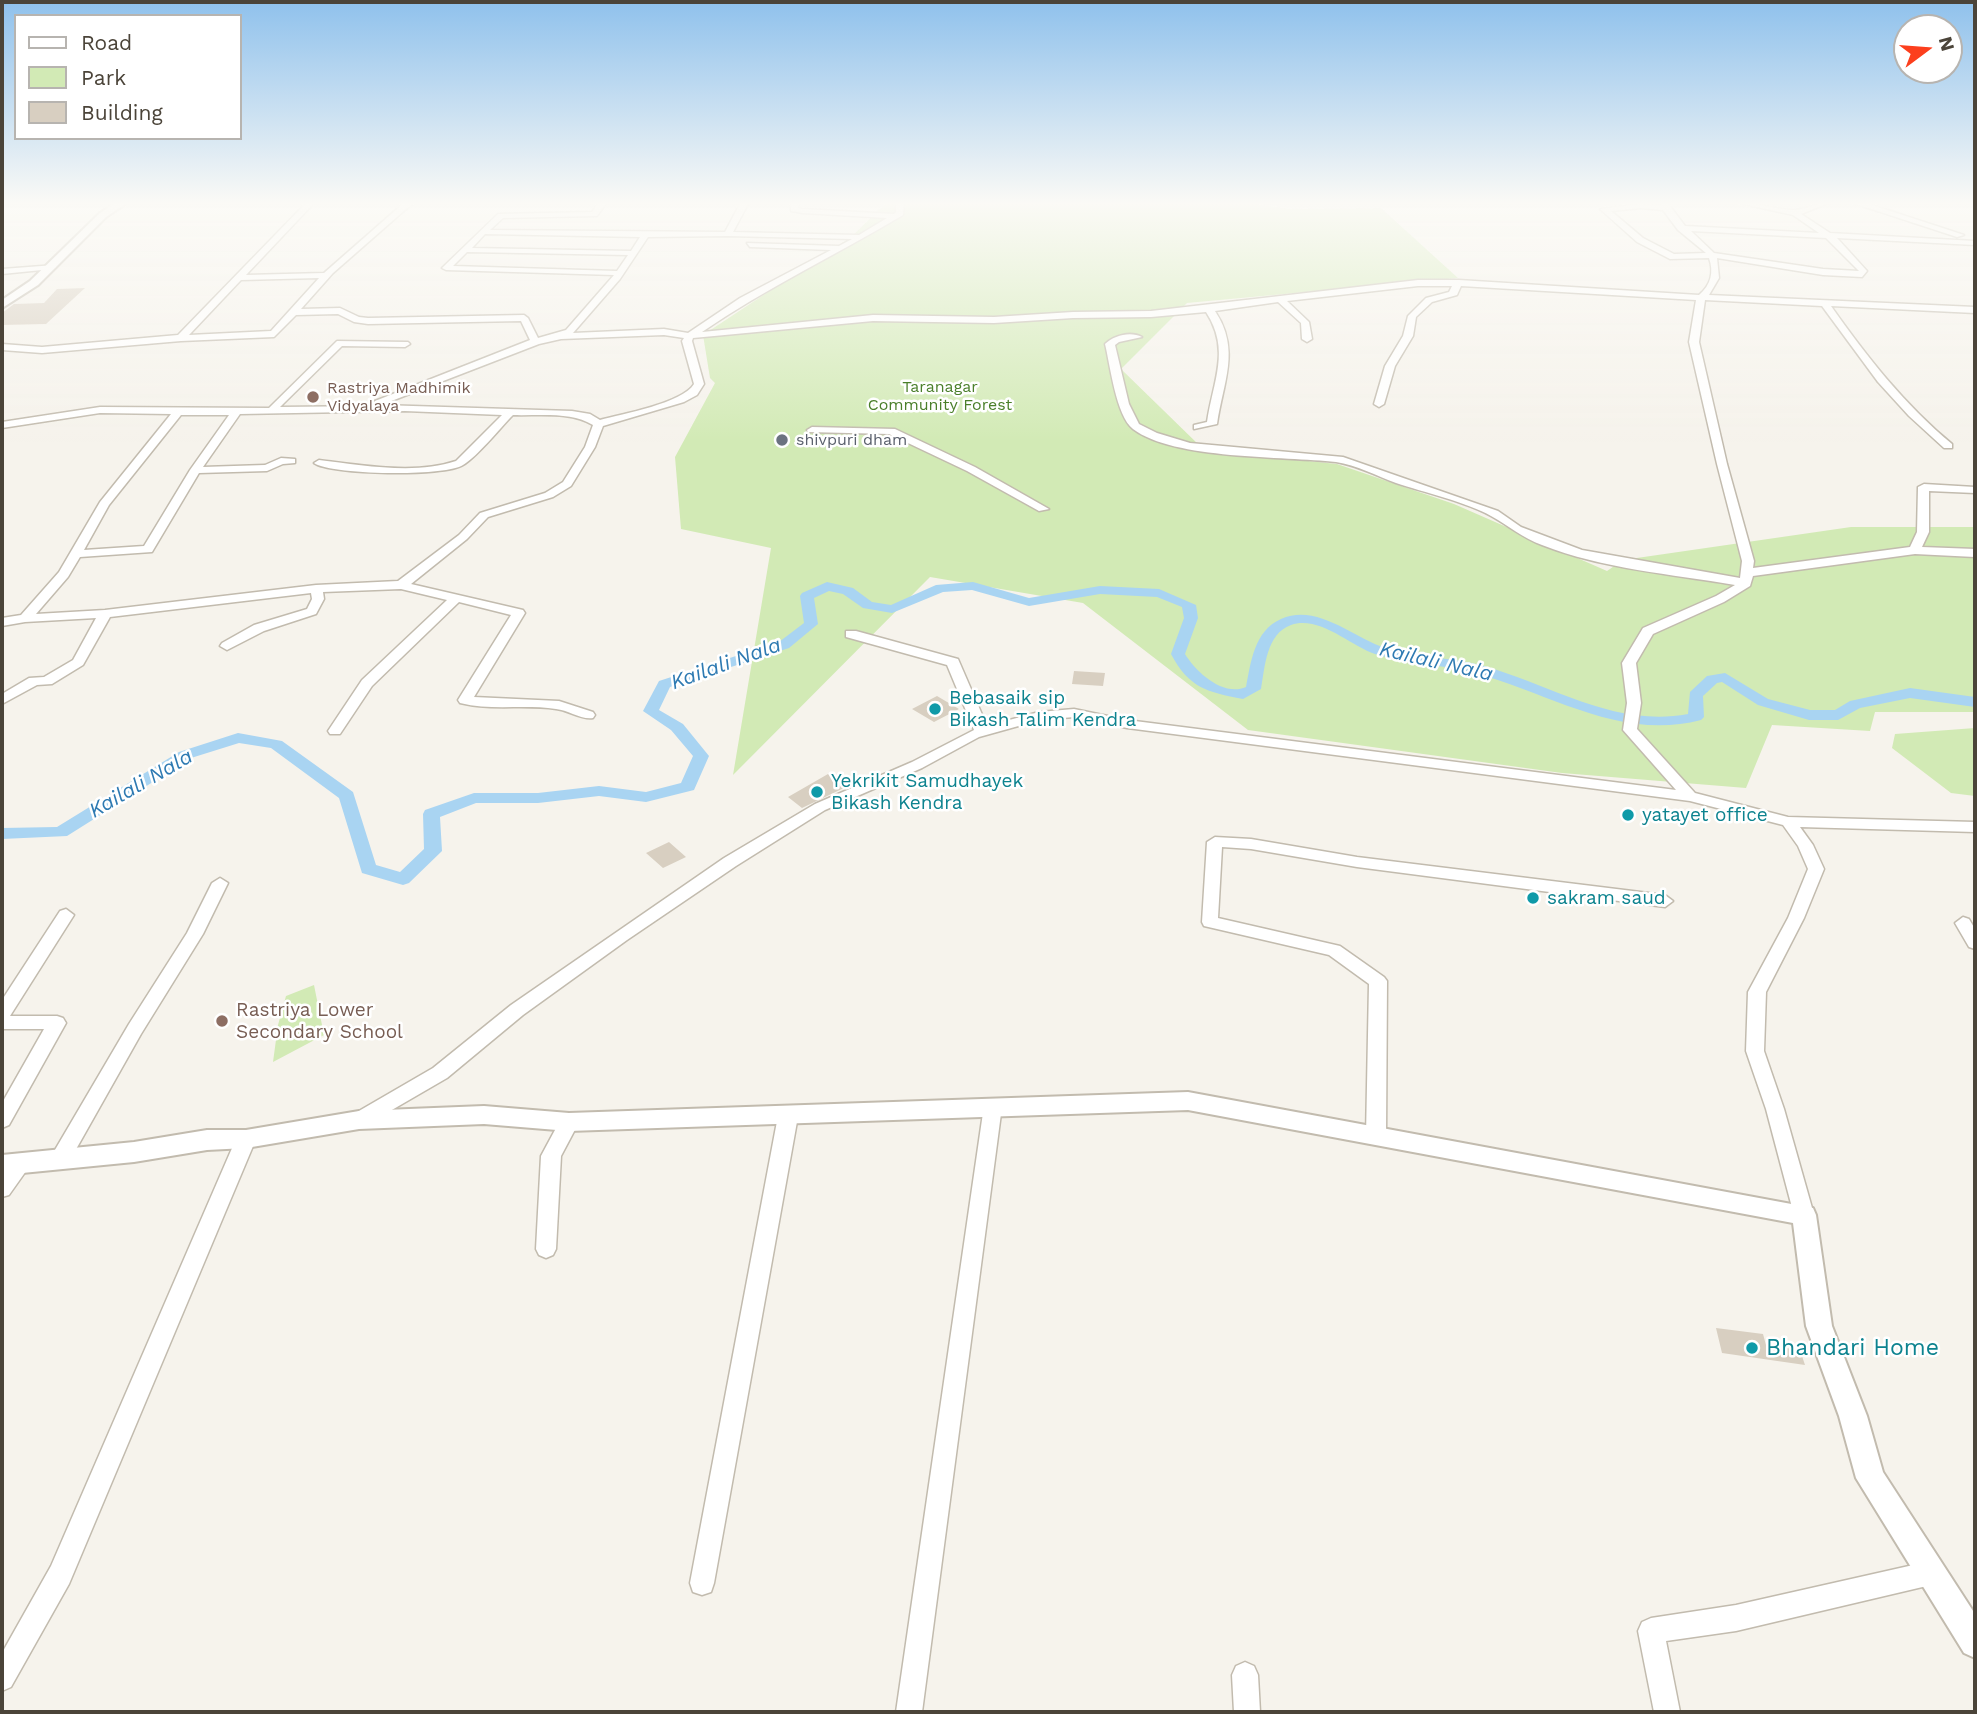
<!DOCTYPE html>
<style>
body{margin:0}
#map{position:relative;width:1977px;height:1714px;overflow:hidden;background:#f6f3ec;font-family:"Work Sans",sans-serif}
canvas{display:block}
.frame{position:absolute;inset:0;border:4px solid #4b4439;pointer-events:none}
.legend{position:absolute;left:14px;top:14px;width:228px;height:126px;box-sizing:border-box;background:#fff;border:2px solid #b7b4b0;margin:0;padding:9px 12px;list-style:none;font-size:21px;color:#4b4439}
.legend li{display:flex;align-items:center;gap:14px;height:35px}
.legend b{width:35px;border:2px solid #b7b4b0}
.north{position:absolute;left:1893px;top:14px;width:70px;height:70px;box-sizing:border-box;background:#fff;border:2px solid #b7b4b0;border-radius:50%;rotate:74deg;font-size:19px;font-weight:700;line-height:28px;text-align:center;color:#4b4439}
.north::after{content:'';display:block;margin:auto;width:24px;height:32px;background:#fc3f1d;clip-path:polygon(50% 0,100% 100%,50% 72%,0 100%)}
</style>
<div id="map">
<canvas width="1977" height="1714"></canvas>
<div class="frame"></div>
<ul class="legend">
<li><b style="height:9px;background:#fff"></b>Road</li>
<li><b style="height:19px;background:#d2eab5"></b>Park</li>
<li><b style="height:19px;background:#d8cfc1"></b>Building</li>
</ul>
<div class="north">N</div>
</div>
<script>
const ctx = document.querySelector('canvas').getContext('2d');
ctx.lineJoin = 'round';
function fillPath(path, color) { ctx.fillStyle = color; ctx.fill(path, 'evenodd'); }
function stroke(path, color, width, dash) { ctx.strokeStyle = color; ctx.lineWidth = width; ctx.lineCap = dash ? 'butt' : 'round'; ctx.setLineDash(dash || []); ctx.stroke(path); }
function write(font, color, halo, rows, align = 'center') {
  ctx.font = font + ' "Work Sans",sans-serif'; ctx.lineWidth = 5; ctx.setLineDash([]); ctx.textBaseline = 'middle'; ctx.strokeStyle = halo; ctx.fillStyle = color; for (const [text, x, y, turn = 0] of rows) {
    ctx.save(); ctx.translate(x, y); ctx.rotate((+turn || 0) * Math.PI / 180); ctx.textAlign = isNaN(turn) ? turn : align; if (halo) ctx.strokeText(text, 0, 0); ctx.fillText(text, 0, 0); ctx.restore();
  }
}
fillPath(new Path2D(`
 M887,202H1243L1291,209L1381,208L1458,278L1187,303L1121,369L1199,445L1251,455L1337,464L1454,504L1607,571L1623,560L1851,527H1975V712H1875L1870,731L1772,725L1746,788L1562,773L1248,730L1083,603L930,577L733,775L771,548L681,529L675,457L715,383L710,378L703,335L851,237Z
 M1975,728V796L1951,793L1892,748L1895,734Z
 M314,985L324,1035L273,1062L278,1025L286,996Z`), '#d2eab5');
fillPath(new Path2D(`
 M827,582L853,588L872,602L891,605L936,585L973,582L1029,598L1100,586L1159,589L1196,605L1198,618L1185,654C1196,672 1223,697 1246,687C1251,662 1254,631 1281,619C1317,603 1352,637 1385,648C1417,658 1452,657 1484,666C1551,685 1616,728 1688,714L1690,692L1707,676L1725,673L1768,699L1810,710H1835L1850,701L1910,688L1975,697V707L1910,698L1860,708L1838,720H1809L1758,705L1722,682L1717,683L1703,696L1704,717L1701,720C1620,741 1552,694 1475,673C1443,664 1408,665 1375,654C1351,646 1319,615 1291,625C1266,634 1265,667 1261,689L1243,699C1207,692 1189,688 1171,654L1184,618L1182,607L1157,597L1100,594L1029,606L972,590L943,592L892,613L863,608L843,594L829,591L814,598L818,624L789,648L670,687L659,710L683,724L709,756L694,790L646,802L599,796L538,803H476L440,817L442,851L409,883L403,885L362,873L339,798L271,748L239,743L191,758L67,836L2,839V828L57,827L179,752L238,733L282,741L353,792L376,865L400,872L424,849L423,814L425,810L474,793H538L599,786L646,792L681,783L693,756L671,730L643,711L659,681L779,642L804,623L800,596L802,593Z`), '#a9d4f2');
fillPath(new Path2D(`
 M85,288L46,324L2,325V313L14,304L44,303L57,289Z
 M1074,671L1105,673L1103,686L1072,684Z
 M937,696L959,709L934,722L912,709Z
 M828,774L846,787L802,808L788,797Z
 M669,842L686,857L663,868L646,853Z
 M1716,1328L1763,1334L1766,1345L1800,1350L1805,1365L1722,1353Z`), '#d8cfc1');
const minor = new Path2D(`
 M307,202H315L246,275L324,273L405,202H414L333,273L301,309L340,308L359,317L368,318L524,315L528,318L538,338L566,330L614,275L446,270L442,268L498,214L592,212L599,202H607L597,216L503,218L490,230L725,232L741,202H749L733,232L859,235L887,218L803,213L791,211V202H799L798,208L803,209L894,214L896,212V202H904L903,215C836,255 766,288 702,332L873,315L994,317L1073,312L1151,311L1418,280H1459L1699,295C1711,285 1714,272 1709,258L1670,259L1637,242L1600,209L1641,204L1661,205L1659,202H1667L1685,226L1819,233L1793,215L1735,202C1755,202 1773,209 1792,210C1804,211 1817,202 1831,202L1801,214L1830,233L1975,241V245L1837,238L1867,271L1862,277L1823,275L1717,258L1719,278L1709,295L1975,307V313L1831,306C1867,357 1904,404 1952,444V448H1944L1909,416L1878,382L1822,306L1705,300L1699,342L1727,464L1754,561L1753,568L1910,547L1917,532L1918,487L1924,484L1975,487V493L1929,491V532L1922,547L1975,549V557L1915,554L1753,576L1750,586L1724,602L1653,634L1636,663L1641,703L1637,729L1695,793L1788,817L1975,822V832L1800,827L1813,845L1824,869L1804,918L1766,992L1764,1051L1784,1109L1814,1215L1811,1221L1804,1224L1797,1221L1794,1215L1766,1109L1746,1051L1748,992L1788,918L1808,869L1798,846L1783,825L1690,801L1127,728L1074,717L1040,720L979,737L922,768L825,810L736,866L627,940L523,1015L447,1078L366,1125L359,1128L352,1125L349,1120L352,1115L433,1068L511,1005L724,858L815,804L912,762L974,730L947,665L846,637V631H856L958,659L987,726L1039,712L1074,709L1127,720L1676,790L1623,730L1627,703L1622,663L1643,628L1716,596L1735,585C1671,574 1603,569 1542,545C1523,538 1509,526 1491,516C1469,503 1423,492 1396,483C1377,476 1356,465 1336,462C1284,456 1174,460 1133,429C1116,416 1110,364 1105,344C1114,335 1131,331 1142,337L1119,342L1115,345L1129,404L1139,424L1157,433L1190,443L1343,457L1498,511L1521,527L1582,550L1740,578L1742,561L1717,464L1689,342L1696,300L1461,286L1457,295L1432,302L1416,317L1413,336L1395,366L1384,404L1379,407L1374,404L1385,366L1403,336L1408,316L1426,298L1449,292L1452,286H1418L1287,301L1309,322L1312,339L1307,342L1302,339L1301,323L1278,302L1215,311C1241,350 1223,382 1217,424L1194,429V425L1207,422C1213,381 1231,350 1206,312L1151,317L1073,318L994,323L873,321L693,338L692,341L704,384L697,395L684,402L603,426L595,447L571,486L553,497L488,517L467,539L411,584L523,610L525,613L474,697L559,701L593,712L595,715L593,718C581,720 568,710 556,709C524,704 492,711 460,703L458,700L511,615L459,602L372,686L340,734H330L328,731L362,680L447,600L401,589L323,592L324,599L316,614L264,631L227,650L220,646L222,643L254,625L307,609L312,599L311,593L110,617L83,665L52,684L37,685L2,704V694L29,678L44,677L73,660L96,618L25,622L2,626V618L21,615L59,572L100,502L171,414L100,413L2,428V422L100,407L269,408L337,341L408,342L410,344L405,347L342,346L280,407L377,406L374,403L375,401L530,340L521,321L368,324L354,322L338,314L296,315L274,337L181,341L42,353L2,350V344L42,347L178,335ZM1641,208L1663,210L1678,230L1706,253L1674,254L1643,238L1611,211ZM1691,231L1826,238L1859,271L1823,269L1714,253ZM485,234L640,237L631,251L472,248ZM728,236L852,239L839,246L747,243L750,247L831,250L740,298L688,333L664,329L573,333L620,279L648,237ZM467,252L628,255L617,271L453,266ZM319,278L271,331L189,335L241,280ZM664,335L684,338L682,341L694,384C683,403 622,414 600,420L590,414L572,411L381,405L539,344L561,339ZM405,411L502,415L456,461C415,475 361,465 319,460L314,463C330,475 445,477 463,465C477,457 500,428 513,415C538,416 571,411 593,425L585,447L563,482L545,493L480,513L459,535L398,581L316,585L105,610L36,614L68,577L80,557L152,552L199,473L267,471L283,464L295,463V459L281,458L265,465L203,467L240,414ZM181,415H229L190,470L144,546L84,550L109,505Z
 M1850,202H1863L1964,235L1957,237Z
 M55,265L56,267L52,269L2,274V269Z
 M812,427L895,429L975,467L1049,509L1039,511L967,471L889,434L808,432L807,430Z
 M1215,837L1251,839L1357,857L1665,895L1673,901L1665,907L1357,867L1251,849L1222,847L1218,918L1340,946L1384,977L1387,981L1386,1136L1383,1141L1376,1144L1369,1141L1366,1136L1369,984L1329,955L1204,926L1202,922L1207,842Z
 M220,878L228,883L203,934L141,1034L66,1167L59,1169L52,1167L49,1161L52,1155L129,1024L187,933L212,883Z
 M66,909L74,915L10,1016H57L63,1018L66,1023L9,1125L2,1128V1103L44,1029H2V1000L60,911Z
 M1963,917L1969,919L1975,929V949L1969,947L1955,923Z
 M993,1099L1000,1101L1002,1106L922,1712H896L984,1106L986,1101Z
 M788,1108L795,1111L798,1116L714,1583L711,1592L702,1595L693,1592L690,1583L778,1116L781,1111Z
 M569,1114L576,1117L579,1122L561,1156L556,1249L553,1255L546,1258L539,1255L536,1249L541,1156L562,1117Z
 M246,1131L253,1134L256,1139L69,1584L11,1687L2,1691V1653L51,1566L236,1139L239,1134Z
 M21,1156L28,1158L31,1164L9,1195L2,1197C2,1180 2,1162 21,1156Z
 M1931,1561L1940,1564L1943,1573L1940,1582L1931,1585L1736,1631L1666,1641L1680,1712H1654L1638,1631L1642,1622L1651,1618L1736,1605Z
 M1245,1662L1254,1666L1258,1675L1260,1712H1234L1232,1675L1236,1666Z`);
const tertiary = new Path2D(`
 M117,202H128L106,217L38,285L2,308V300L30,281L100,213Z
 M1188,1092L1813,1208L1816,1215L1832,1326L1867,1416L1883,1472L1975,1614V1658L1964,1653L1856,1478L1839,1416L1806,1326L1793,1223L1188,1110L569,1131L484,1124L359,1129L246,1148L207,1150L134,1162L2,1175V1155L134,1142L207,1130H246L359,1111L484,1106L569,1113Z`);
stroke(minor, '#c2bbae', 3);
stroke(tertiary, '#c2bbae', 4);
fillPath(minor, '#fff');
fillPath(tertiary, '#fff');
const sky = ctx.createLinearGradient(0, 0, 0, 442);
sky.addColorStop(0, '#8fc1ec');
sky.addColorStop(0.46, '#fbfaf6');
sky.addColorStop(1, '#fbfaf600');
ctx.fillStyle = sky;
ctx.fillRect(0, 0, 1977, 442);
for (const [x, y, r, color] of [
 [313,397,7,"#8d6e63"],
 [782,440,7,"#6b7280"],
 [935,709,7,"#0f9aa8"],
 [817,792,7,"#0f9aa8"],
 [1628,815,7,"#0f9aa8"],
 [1533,898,7,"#0f9aa8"],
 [222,1021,7,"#8d6e63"],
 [1752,1348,7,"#0f9aa8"]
]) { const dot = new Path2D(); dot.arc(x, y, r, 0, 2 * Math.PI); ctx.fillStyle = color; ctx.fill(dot); stroke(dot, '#fff', 2.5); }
write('16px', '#4a7f2a', '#fff', [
 ["Taranagar",940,387],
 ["Community Forest",940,405]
]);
write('16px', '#785e54', '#fff', [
 ["Rastriya Madhimik",327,388],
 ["Vidyalaya",327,406]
], 'left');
write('16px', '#5b616d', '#fff', [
 ["shivpuri dham",796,440]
], 'left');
write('19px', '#0d838f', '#fff', [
 ["Bebasaik sip",949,698],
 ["Bikash Talim Kendra",949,720],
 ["Yekrikit Samudhayek",831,781],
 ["Bikash Kendra",831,803],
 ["yatayet office",1642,815],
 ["sakram saud",1547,898]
], 'left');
write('19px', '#785e54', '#fff', [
 ["Rastriya Lower",236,1010],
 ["Secondary School",236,1032]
], 'left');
write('italic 21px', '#2e7ab2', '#fff', [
 ["Kailali Nala",1436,662,13],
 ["Kailali Nala",726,664,-20],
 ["Kailali Nala",141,784,-30]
]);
write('23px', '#0d838f', '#fff', [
 ["Bhandari Home",1766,1348]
], 'left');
</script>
